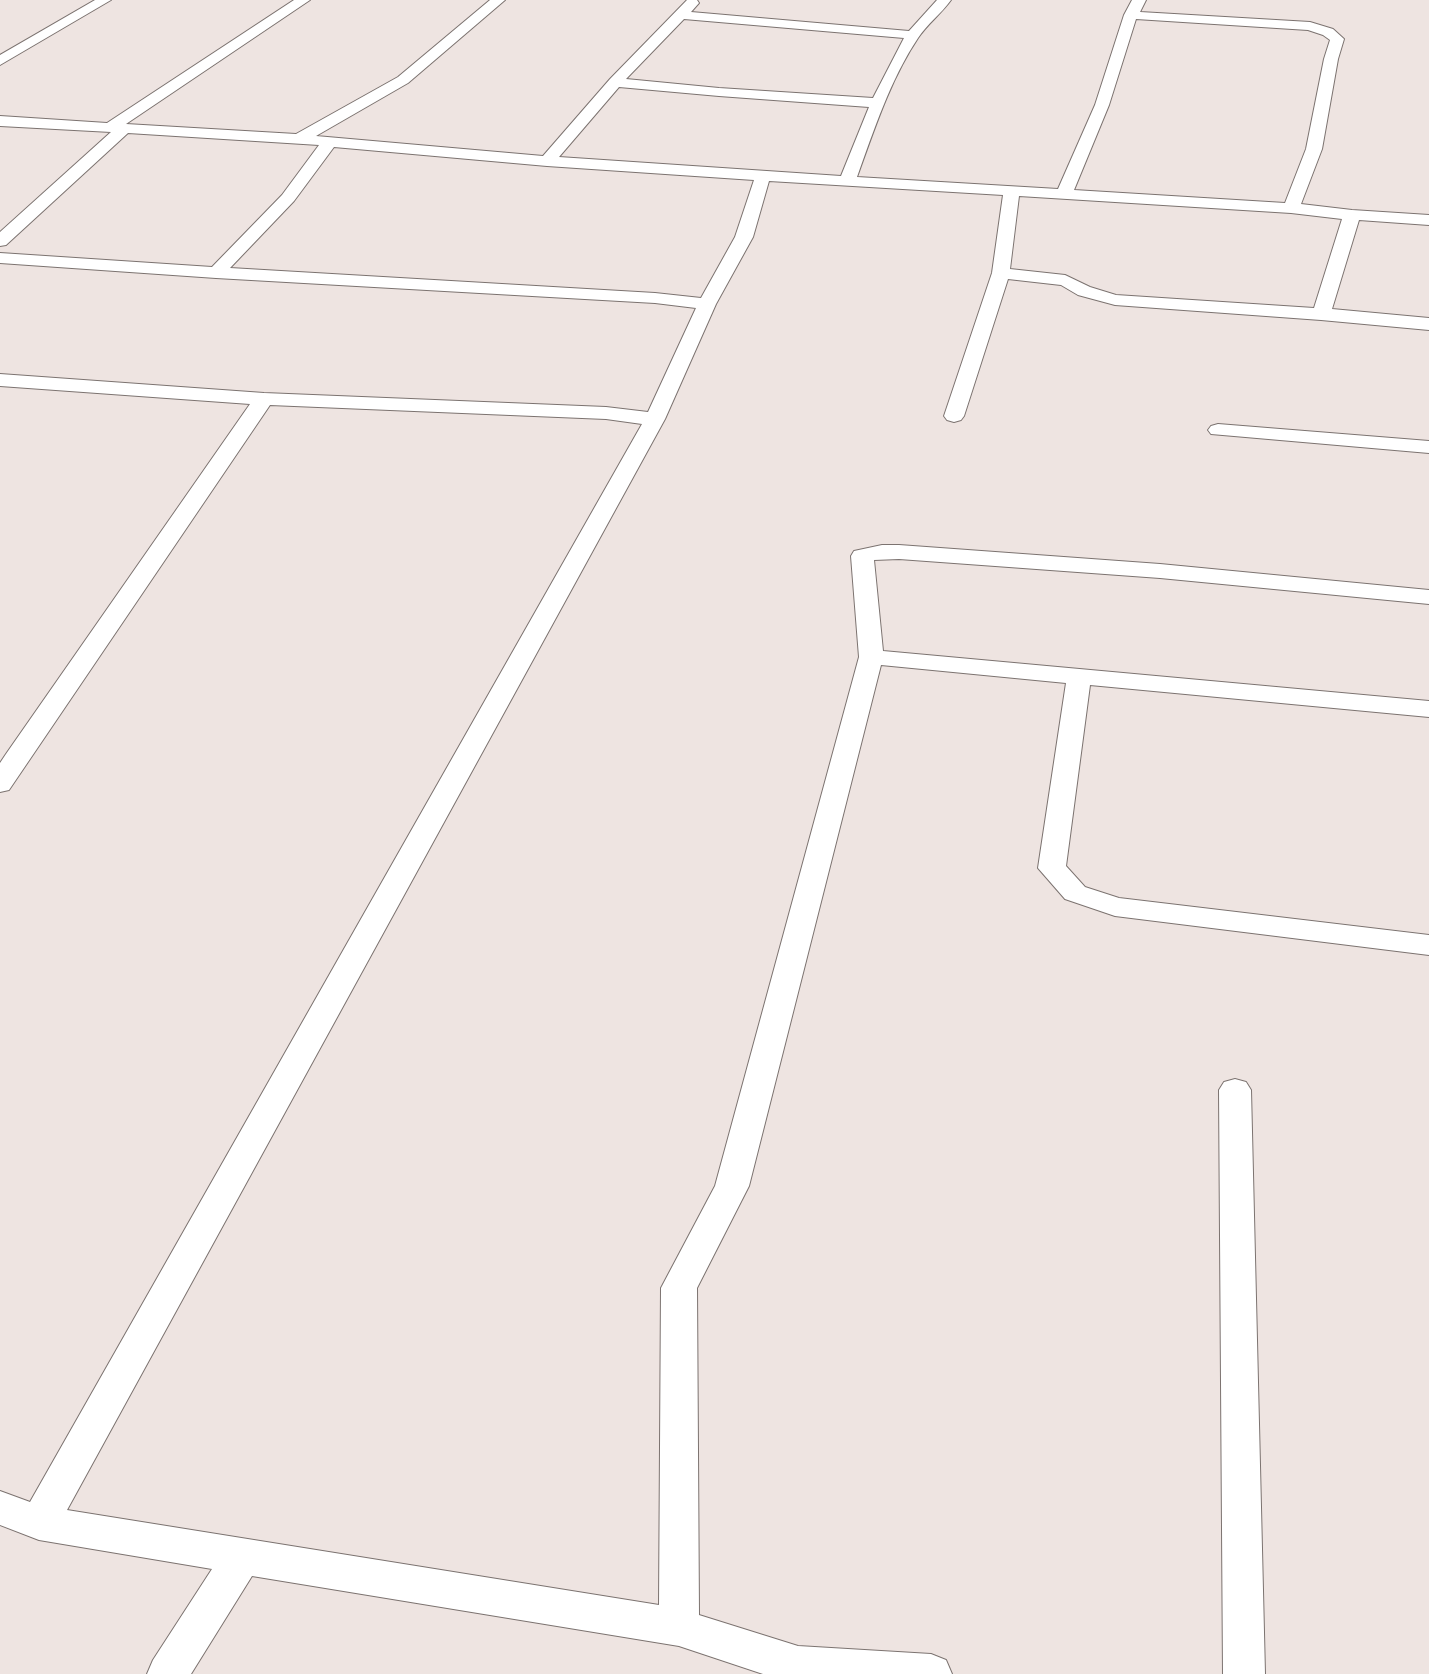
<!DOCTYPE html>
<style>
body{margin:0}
canvas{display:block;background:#eee4e1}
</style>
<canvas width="1429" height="1674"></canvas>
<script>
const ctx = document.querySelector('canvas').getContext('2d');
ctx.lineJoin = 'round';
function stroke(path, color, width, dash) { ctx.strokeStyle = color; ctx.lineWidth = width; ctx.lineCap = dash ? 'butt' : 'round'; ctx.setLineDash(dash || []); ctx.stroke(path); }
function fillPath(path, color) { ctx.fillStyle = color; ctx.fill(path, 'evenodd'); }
const street = new Path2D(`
 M95,0H111L0,65V55Z
 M294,0H310L126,124L296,134L398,77L490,0H505L408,83L316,136L543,156L610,79L687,0H697L699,3L691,12L909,31L937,0H951C941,14 927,24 918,38C890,80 874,130 857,177L1058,189L1095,105L1124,15L1132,0H1146L1140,12L1310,22L1333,29L1344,39L1338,59L1322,149L1301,204L1352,210L1429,215V225L1359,220L1332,309L1429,318V330L1321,320L1115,305L1078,295L1061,285L1008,279L964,416L961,420L954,422L947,420L944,416L992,273L1003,195L769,181L753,237L716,304L665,419L67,1510L659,1605L661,1288L715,1186L859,657L851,556L854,551L882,545H899L1160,564L1429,590V604L1160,578L899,559L874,560L883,651L1429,701V717L1090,685L1066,866L1085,887L1119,898L1429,935V955L1115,916L1065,899L1038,868L1066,683L881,665L749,1186L697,1288L699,1615L798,1646L931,1654L946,1660L952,1674H763L679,1646L252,1576L191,1674H147L153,1660L212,1569L39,1540L0,1525V1491L30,1502L642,424L606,419L270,405L9,790L0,792V763L6,754L250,404L0,386V374L264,393L606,407L648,412L696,308L655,303L216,278L0,263V253L212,267L282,195L319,145L128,133L6,245L0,246V232L111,132L0,126V116L107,123ZM684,19L904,38L873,98L719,88L626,79ZM1136,19L1308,30L1323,35L1330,40L1324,59L1306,149L1285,203L1074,190L1109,105ZM619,87L719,96L869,107L841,176L559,157ZM334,147L547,166L754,180L735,237L701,298L655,293L230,268L294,201ZM1019,196L1291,213L1342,219L1314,308L1116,295L1090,287L1065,275L1010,269Z
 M1218,424L1429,441V453L1211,434L1208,430L1211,426Z
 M1235,1079L1246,1082L1251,1090L1265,1674H1223L1219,1090L1224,1082Z`);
stroke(street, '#7c7370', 2);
fillPath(street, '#fff');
</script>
